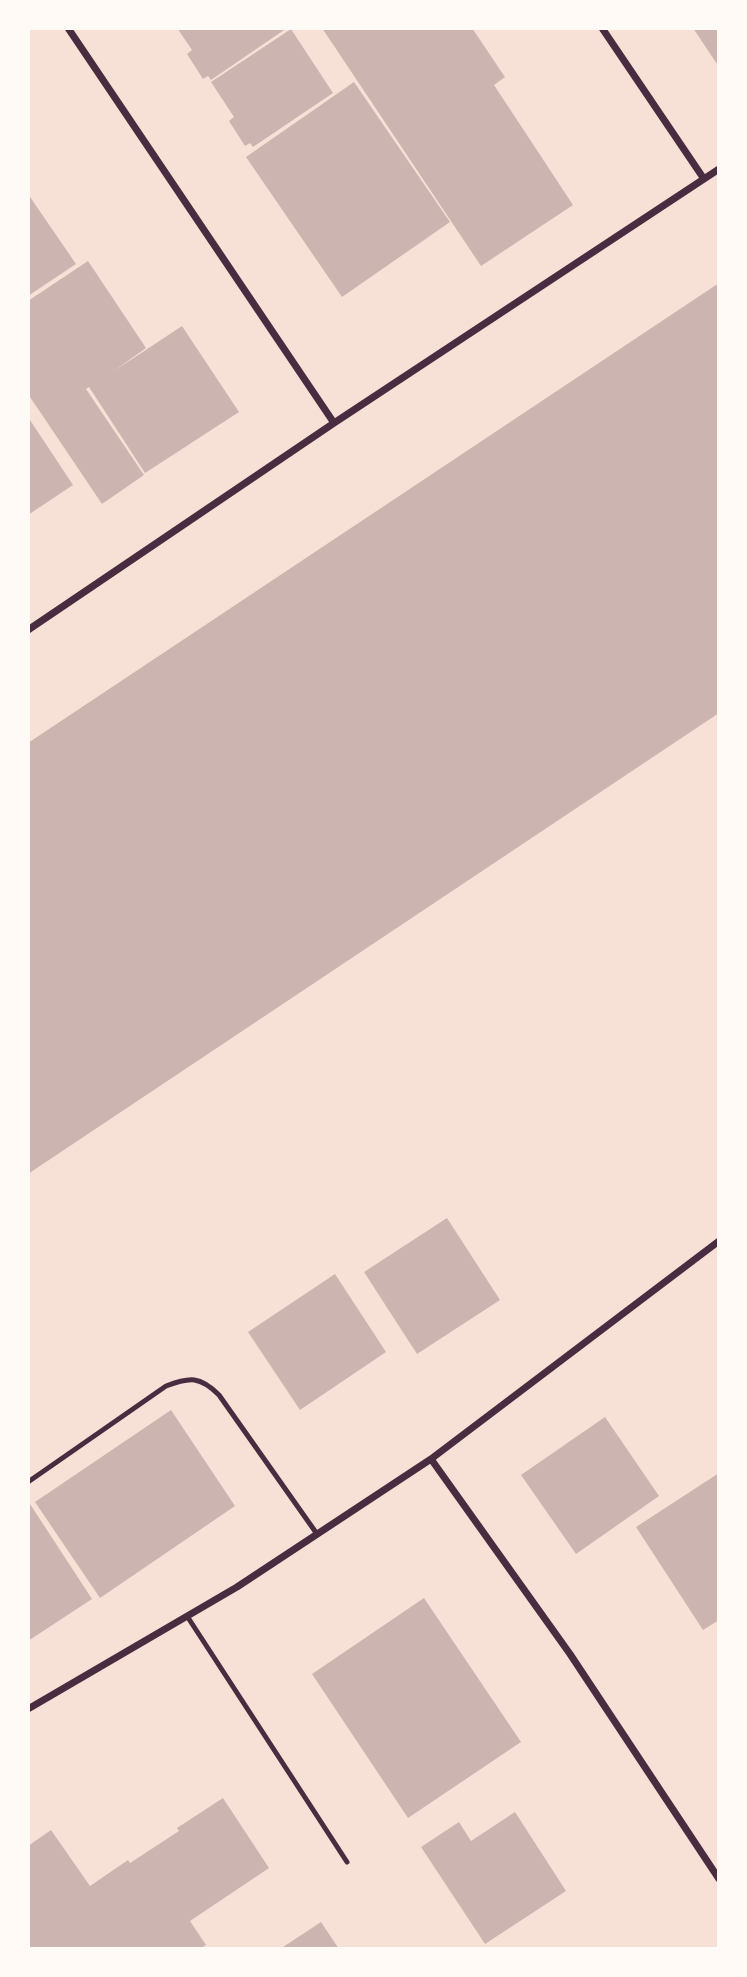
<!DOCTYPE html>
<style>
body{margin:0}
#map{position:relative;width:747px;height:1977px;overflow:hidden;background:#f7e1d7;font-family:"Titillium Web",sans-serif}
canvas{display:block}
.frame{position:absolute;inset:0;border:30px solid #fffaf5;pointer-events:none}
</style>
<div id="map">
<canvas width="747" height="1977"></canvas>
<div class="frame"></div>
</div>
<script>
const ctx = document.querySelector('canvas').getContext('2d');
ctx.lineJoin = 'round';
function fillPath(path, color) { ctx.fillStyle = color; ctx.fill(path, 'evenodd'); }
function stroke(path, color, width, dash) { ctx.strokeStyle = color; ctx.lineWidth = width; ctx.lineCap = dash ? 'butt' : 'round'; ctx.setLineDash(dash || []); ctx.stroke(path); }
fillPath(new Path2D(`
 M177,28H287L211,80L208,76L203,79L187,54L192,50Z
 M322,28H472L505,77L494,85L573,205L481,266Z
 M693,28H719V67Z
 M291,29L333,93L253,147L250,143L245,146L229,121L234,117L211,82Z
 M354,82L450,222L342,297L246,157Z
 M28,194L76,264L28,296Z
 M88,261L146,348L114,371L182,326L239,412L145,473L89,387L86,389L144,475L102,504L28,394V301Z
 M719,283V713L28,1174V743Z
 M28,417L73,485L28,515Z
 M447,1218L500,1300L417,1354L364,1272Z
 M335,1274L386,1352L300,1410L248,1332Z
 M171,1410L235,1506L100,1598L35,1502Z
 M605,1417L659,1496L576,1554L521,1475Z
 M719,1473V1620L703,1630L636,1527Z
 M30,1504L92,1599L28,1641V1506Z
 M424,1598L521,1742L408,1818L312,1674Z
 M223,1798L269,1868L190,1921L206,1945L199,1949H28V1846L51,1830L90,1886L128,1860L130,1863L179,1831L177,1828Z
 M515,1812L566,1891L485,1944L421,1847L459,1822L471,1841Z
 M321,1922L339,1949H280Z`), '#ccb4b1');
stroke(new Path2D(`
 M28,1482L166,1386C190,1377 200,1376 219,1395L317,1534
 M187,1616L347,1862`), '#4a2c40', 5);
stroke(new Path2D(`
 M68,28L334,423
 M602,28L704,179
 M28,630L334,423L719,169
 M431,1459L570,1654L719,1879
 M28,1709L237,1587L431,1459L719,1241`), '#4a2c40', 7);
</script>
